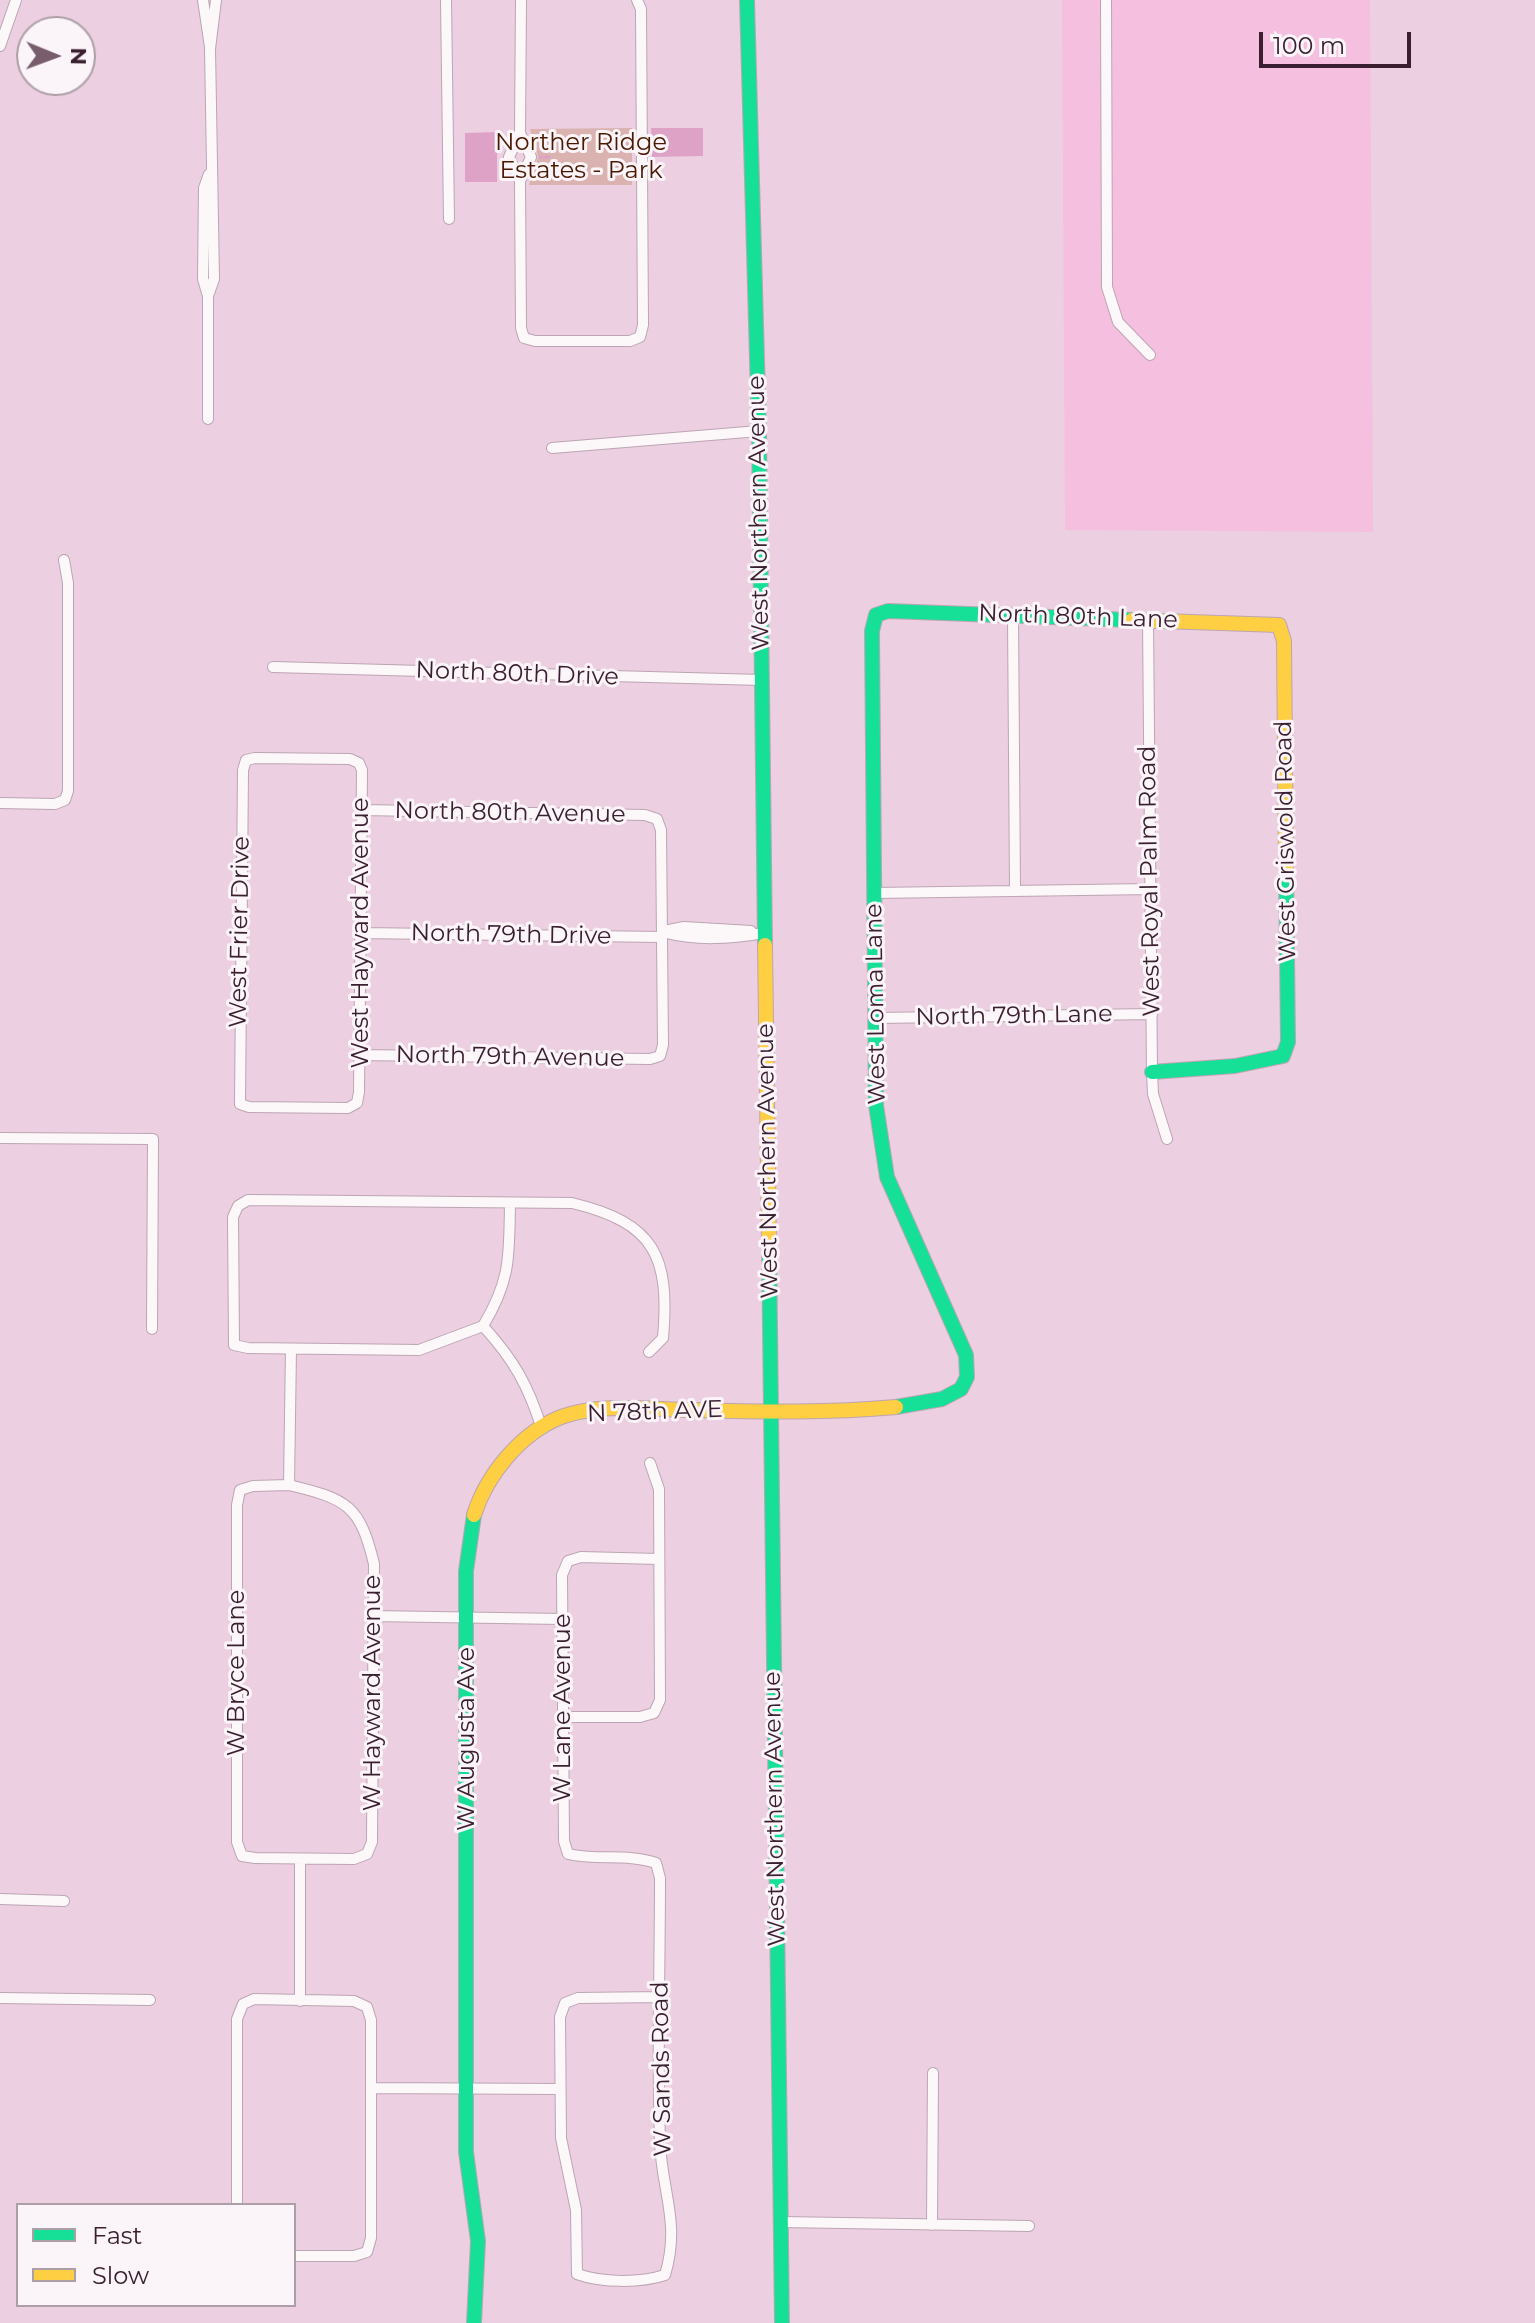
<!DOCTYPE html>
<style>
body{margin:0}
#map{position:relative;width:1535px;height:2323px;overflow:hidden;background:#eccfe0;font-family:Montserrat,sans-serif}
canvas{display:block}
.legend{position:absolute;left:16px;top:2203px;width:280px;height:104px;box-sizing:border-box;background:#fbf4f8;border:2px solid #ad9fa8;margin:0;padding:10px 14px;list-style:none;font-size:24px;color:#391f2f}
.legend li{display:flex;align-items:center;gap:16px;height:40px}
.legend b{width:40px;border:2px solid #ad9fa8}
.north{position:absolute;left:16px;top:16px;width:80px;height:80px;box-sizing:border-box;background:#fbf4f8;border:2px solid #ad9fa8;border-radius:50%;rotate:91deg;font-size:22px;font-weight:700;line-height:32px;text-align:center;color:#391f2f}
.north::after{content:'';display:block;margin:auto;width:28px;height:36px;background:#785d6d;clip-path:polygon(50% 0,100% 100%,50% 72%,0 100%)}
.scale{position:absolute;left:1259px;top:32px;width:152px;height:36px;box-sizing:border-box;border:4px solid #391f2f;border-top:0;padding-left:10px;font-size:24px;line-height:28px;white-space:nowrap;color:#391f2f;-webkit-text-stroke:6px #fbf4f8;paint-order:stroke}
</style>
<div id="map">
<canvas width="1535" height="2323"></canvas>
<ul class="legend">
<li><b style="height:10px;background:#16e098"></b>Fast</li>
<li><b style="height:10px;background:#ffcf43"></b>Slow</li>
</ul>
<div class="north">N</div>
<div class="scale">100 m</div>
</div>
<script>
const ctx = document.querySelector('canvas').getContext('2d');
ctx.lineJoin = 'round';
function fillPath(path, color) { ctx.fillStyle = color; ctx.fill(path, 'evenodd'); }
function stroke(path, color, width, dash) { ctx.strokeStyle = color; ctx.lineWidth = width; ctx.lineCap = dash ? 'butt' : 'round'; ctx.setLineDash(dash || []); ctx.stroke(path); }
function write(font, color, halo, rows, align = 'center') {
  ctx.font = font + ' Montserrat,sans-serif'; ctx.lineWidth = 6; ctx.setLineDash([]); ctx.textBaseline = 'middle'; ctx.strokeStyle = halo; ctx.fillStyle = color; for (const [text, x, y, turn = 0] of rows) {
    ctx.save(); ctx.translate(x, y); ctx.rotate((+turn || 0) * Math.PI / 180); ctx.textAlign = isNaN(turn) ? turn : align; if (halo) ctx.strokeText(text, 0, 0); ctx.fillText(text, 0, 0); ctx.restore();
  }
}
fillPath(new Path2D(`
 M1062,0H1370L1373,532L1065,530Z`), '#f5bfdf');
fillPath(new Path2D(`
 M632,128V185H529L538,157L530,129Z`), '#dab2af');
fillPath(new Path2D(`
 M651,128H703V156L652,157Z
 M497,132V182H465V133Z`), '#dfa2c7');
stroke(new Path2D(`
 M618,151H630
 M540,157H549`), '#dfa2c7', 3);
const street = new Path2D(`
 M203,0L210,47
 M446,0L449,219
 M521,0L520,133L509,157L520,181L521,328L524,338L535,341H630L640,337L643,325L641,9L637,0
 M1106,0L1107,287L1118,322L1150,355
 M0,46L16,0
 M520,181L531,157L520,133
 M208,296L214,279L210,49L216,0
 M208,419V296L203,279L204,188L209,174
 M552,448L759,431
 M1013,615L1015,890
 M1148,620L1152,1072L1153,1094L1167,1139
 M273,667L762,680
 M255,758L350,759L359,763L362,770L359,1092L357,1103L348,1108L249,1107L240,1104L243,770L246,760Z
 M0,803L55,804L65,800L68,791V583L64,560
 M875,893L1150,889
 M664,931L684,927L751,931
 M662,932C697,941 729,939 764,933
 M361,933L662,937
 M876,1018L1152,1014
 M360,1055L650,1059L660,1056L663,1045L661,830L657,819L645,815L362,810
 M0,1138L153,1139L152,1329
 M483,1326L419,1350L248,1348L234,1345L233,1217L238,1206L248,1200L572,1203C655,1223 670,1256 663,1338L649,1352
 M483,1326C511,1280 509,1256 510,1204
 M483,1326C514,1360 528,1385 542,1429
 M289,1485C347,1499 360,1505 374,1564L372,1842L367,1854L354,1859L255,1858L242,1856L237,1842V1505L240,1490L253,1486Z
 M289,1485L291,1349
 M659,1559L581,1557L568,1561L562,1575L564,1841L568,1854C597,1861 627,1853 656,1863L660,1878C660,1966 657,2054 660,2141C661,2190 681,2222 665,2275C641,2283 602,2283 577,2274L576,2210L561,2138L560,2017L565,2003L578,1998L659,1997
 M372,1616L562,1619
 M564,1717H640L654,1713L660,1700L659,1489L650,1463
 M300,1859V2001
 M0,1899L64,1901
 M0,1998L150,2000
 M372,2088L560,2089
 M237,2205V2019L243,2004L254,1999L354,2001L367,2007L371,2020V2238L367,2252L354,2256H294
 M781,2222L1029,2226
 M932,2225L933,2073`);
const fast = new Path2D(`
 M747,0L759,431L765,945
 M1152,1072L1235,1066L1283,1056L1288,1042L1286,867
 M769,1244L782,2323
 M896,1407L942,1399L961,1389L967,1377L966,1355L887,1177L876,1105L872,631L876,615L888,611L1132,620
 M474,1515L466,1571V2152L478,2241L474,2323`);
const slow = new Path2D(`
 M1132,620L1279,625L1284,641L1286,867
 M765,945L769,1244
 M474,1515C487,1474 521,1433 561,1417C601,1402 653,1410 695,1410C762,1412 829,1413 896,1407`);
stroke(street, '#bda5b3', 12);
stroke(fast, '#bda5b3', 16);
stroke(slow, '#bda5b3', 16);
stroke(street, '#fcf8fa', 10);
stroke(fast, '#16e098', 14);
stroke(slow, '#ffcf43', 14);
write('24px', '#4b1902', '#fbf4f8', [
 ["Norther Ridge",581,143],
 ["Estates - Park",581,171]
]);
write('24px', '#391f2f', '#fbf4f8', [
 ["West Northern Avenue",759,513,-91],
 ["North 80th Lane",1078,617,2],
 ["North 80th Drive",517,674,2],
 ["North 80th Avenue",510,813,1],
 ["West Griswold Road",1286,841,-91],
 ["West Royal Palm Road",1150,881,-91],
 ["West Frier Drive",240,932,-89],
 ["West Hayward Avenue",361,933,-90],
 ["North 79th Drive",511,935,1],
 ["West Loma Lane",876,1004,-91],
 ["North 79th Lane",1014,1016,-1],
 ["North 79th Avenue",510,1057,1],
 ["West Northern Avenue",768,1161,-91],
 ["N 78th AVE",655,1412,-2],
 ["W Bryce Lane",237,1673,-90],
 ["W Hayward Avenue",373,1693,-90],
 ["W Lane Avenue",563,1708,-90],
 ["W Augusta Ave",467,1739,-90],
 ["West Northern Avenue",775,1809,-91],
 ["W Sands Road",662,2069,-91]
]);
</script>
